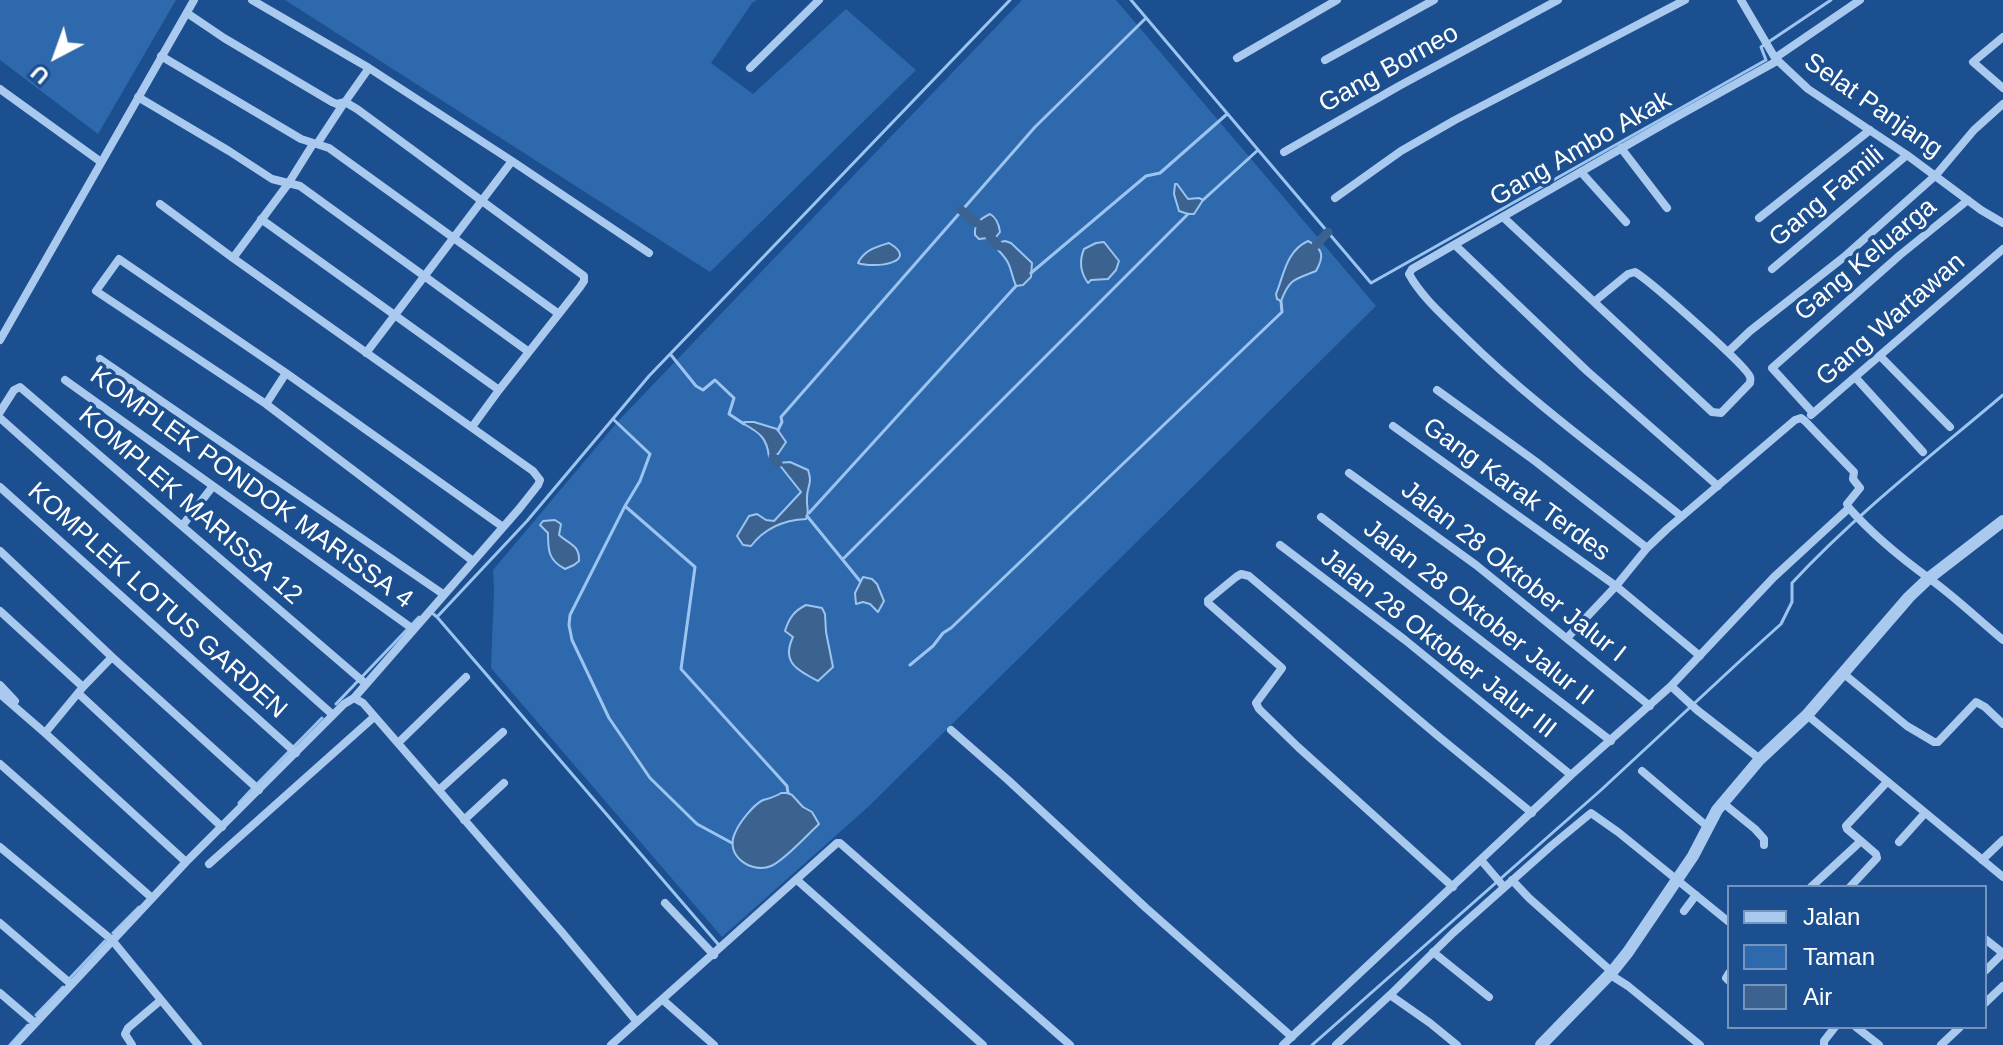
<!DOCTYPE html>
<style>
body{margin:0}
#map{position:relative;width:2003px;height:1045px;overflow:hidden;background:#1b4f8f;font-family:Arial,sans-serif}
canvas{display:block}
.legend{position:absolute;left:1727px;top:885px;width:260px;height:144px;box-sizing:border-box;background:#1b4f8f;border:2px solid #7695bc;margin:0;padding:10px 14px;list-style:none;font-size:24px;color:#fff}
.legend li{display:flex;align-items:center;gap:16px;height:40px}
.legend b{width:40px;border:2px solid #7695bc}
.north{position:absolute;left:16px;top:16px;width:80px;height:80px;-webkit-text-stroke:6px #1b4f8f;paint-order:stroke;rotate:221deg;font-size:22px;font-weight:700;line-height:32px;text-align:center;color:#fff}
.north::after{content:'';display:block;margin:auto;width:28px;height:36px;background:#fff;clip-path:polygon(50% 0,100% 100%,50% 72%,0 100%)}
</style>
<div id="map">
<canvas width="2003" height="1045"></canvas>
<ul class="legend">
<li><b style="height:10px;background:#a9c9ee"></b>Jalan</li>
<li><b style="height:22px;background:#2e69ad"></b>Taman</li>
<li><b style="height:22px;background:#3c6290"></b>Air</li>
</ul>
<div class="north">U</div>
</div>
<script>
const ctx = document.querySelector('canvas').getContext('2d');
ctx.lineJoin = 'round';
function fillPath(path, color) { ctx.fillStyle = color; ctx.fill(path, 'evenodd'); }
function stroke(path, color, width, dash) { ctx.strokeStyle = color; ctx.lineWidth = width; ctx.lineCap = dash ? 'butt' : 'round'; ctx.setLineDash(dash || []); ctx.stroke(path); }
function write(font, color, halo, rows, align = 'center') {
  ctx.font = font + ' Arial,sans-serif'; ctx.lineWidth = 7; ctx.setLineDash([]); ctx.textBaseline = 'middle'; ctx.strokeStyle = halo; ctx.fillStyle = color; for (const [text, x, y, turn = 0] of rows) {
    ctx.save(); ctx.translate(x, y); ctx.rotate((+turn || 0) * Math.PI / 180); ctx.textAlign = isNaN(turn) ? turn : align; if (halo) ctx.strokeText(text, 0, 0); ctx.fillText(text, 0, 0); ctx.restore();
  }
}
fillPath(new Path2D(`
 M0,0H176L98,134L0,60Z
 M285,0H757L752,3L711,63L753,94L846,9L916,70L710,272Z
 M1022,0H1116L1376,306L868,807L722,937L491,668L494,591L493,570L620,419Z`), '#2e69ad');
const water = new Path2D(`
 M1175,184H1177L1188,199L1199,198L1203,200L1194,214H1188L1179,211L1174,194Z
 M990,214C997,218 999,224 1000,232L996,237L979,239L975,235C974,223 980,219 990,214Z
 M1005,241L1011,243L1032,263L1031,277L1023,285L1016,286C1009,269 1013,265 998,250L1001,242Z
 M1308,241C1324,249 1324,257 1316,271C1294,280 1290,278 1281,301L1277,299L1276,294C1284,275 1286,251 1308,241Z
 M1104,242L1119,261L1116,270L1108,279L1091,280L1088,283C1080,272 1079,261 1084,249L1096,243Z
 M889,243C921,262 875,269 858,263C864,250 876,247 889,243Z
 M744,422H754L777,429L786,442L778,454L769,457C767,438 760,433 744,424Z
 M790,462L808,470C813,484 807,485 807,498C806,507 810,510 806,519C784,520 764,529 751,546L743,545L737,536L749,516L757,514L766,520L774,521L801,492L778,463Z
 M555,520L561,524L559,535C569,544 580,545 579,561L574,565L565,569C548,560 548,550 548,533L540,525L543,521Z
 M863,577L872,579L877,584L884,601L878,612L870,604L863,602L856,604L855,593Z
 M806,605L822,608L825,614L826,632L833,667L818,681C797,670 781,662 793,637L785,631C789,618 794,611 806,605Z
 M781,793H788L792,795L803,807L812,812L819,824C808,834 784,861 771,866C752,874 724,856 735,833C739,823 753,805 763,800C770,798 775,797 781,793Z`);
fillPath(water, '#3c6290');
stroke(water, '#9cc4f0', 2);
stroke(new Path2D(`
 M1131,0L1371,283L1766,60L1761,47L1831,0
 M1203,200L1258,150
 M1031,273L1146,176L1160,173L1226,115
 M671,355L696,386L703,390L715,380L734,398L729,414L744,424
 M614,420L650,454L640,481L625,506L570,615L569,625L572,640L609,718L650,778L697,824L732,843
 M778,430L782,422L781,417L1035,127L1146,18
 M625,506L695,567L681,669L787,786L788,793
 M809,513L1016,286
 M807,516L860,581
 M843,559L1188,214
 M431,612L437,617L718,944
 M437,617L527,521L649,376L1010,0
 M910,665L933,646L943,633L951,628L1282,312L1281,301
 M336,704L419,617
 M258,783L322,718
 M239,803L252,789
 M113,933L139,907
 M70,978L105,941
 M36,1015L63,987
 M10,1045L28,1025
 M1312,1045L1601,790L1741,660L1781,624L1792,602V583C1856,514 1931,456 2003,395`), '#9cc4f0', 3);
stroke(new Path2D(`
 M961,210L977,223
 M990,237L999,246
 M1316,245L1328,232
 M773,457L778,463`), '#3c6290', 9);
stroke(new Path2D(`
 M252,0L369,68L512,161L366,353
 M1741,0L1775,58L1808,89L1907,155L1981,210L2003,223
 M187,13L224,38L332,102L337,104L345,102L357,109L584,276V281L580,287L499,390L472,427
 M2003,37L1973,62L2003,88
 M161,56L301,139L329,148L559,314
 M1237,58L1337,0
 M1775,58L1860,0
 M1325,60L1434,0
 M750,68L819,0
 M0,89L101,162
 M138,97L229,151L272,179L300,186L529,352
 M345,102L369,68
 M313,144L288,184L233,258L533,471L540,480L538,485L519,509L354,698
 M317,144L344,103
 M1621,148L1667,208
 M1284,152L1399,86L1558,0
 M512,161L649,253
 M1581,172L1626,222
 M1335,198L1401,151L1455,120L1685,0
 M160,204L233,258
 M1503,217L1712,412L1721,413L1750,383C1750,381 1751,379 1750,377C1747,366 1650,281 1635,272L1628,274L1595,301
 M1759,218L1870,130
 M261,219L499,390
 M1455,245L1587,371L1718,486
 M1772,269L1907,155
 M0,340L194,0
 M1728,352L1750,331L1844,257L1936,175L1974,130L2003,104
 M1880,356L1950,427
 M100,359L443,594
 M286,373L119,259L96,291L266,404L473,561
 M1855,377L1923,452
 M65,380L413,629
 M1437,390L1535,461L1647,548
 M266,404L286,373L503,527
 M0,412L14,390L20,387L366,684
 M1813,413L1772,368L1900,255L1968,200
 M1811,415L2003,249
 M0,418L333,715
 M1393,426L1616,586L1700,656
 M1349,473L1476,565L1650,706
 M0,487L296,753
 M1849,508C1873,535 1901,558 1930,579C1955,597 1979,620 2003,640
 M1681,516C1609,458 1532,403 1465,337C1446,318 1422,298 1409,274L1412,269L1669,121L1777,61
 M1321,517L1611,741
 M182,526L213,486
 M1280,545L1405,640L1571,775
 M0,551L112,657L259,790
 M0,611L83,687
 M1844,674L1907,726L1934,742H1938L1976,702L1985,707L2003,724
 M0,685L15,701
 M1671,686L1697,710L1760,759
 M78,693L222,827
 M0,694L45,733L186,862
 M1807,715L2003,877
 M951,730L1008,780L1146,908L1292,1037
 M45,733L83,687L112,657
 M398,743L466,677
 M0,764L152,898
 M1642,771L1709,828
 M439,790L503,732
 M1723,803L1755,829L1764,839V845
 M464,820L504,783
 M1861,841L1847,829L1846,826L1887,782
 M1899,842L1925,813
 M0,847L112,940L198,1045
 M1481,860L1504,887
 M1982,860L2003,840
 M209,864L374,717
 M797,880L983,1045
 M1512,880L1529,898L1612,972
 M1453,887L1298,747L1259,709L1256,703L1282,668L1208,603V600L1236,577L1241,574L1249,576L1438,736L1532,813
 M1811,887L1861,841L1876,854L1877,858L1850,887
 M665,903L714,955
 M1684,911L1696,895
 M0,923L71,984
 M1985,939L2003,953L1985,971
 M1433,952L1489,997
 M1729,973L1726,978L1729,981
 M1609,974L1628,986L1700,1045
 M0,993L35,1023
 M1390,995L1430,1023L1457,1045
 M663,1000L714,1045
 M1985,1003L2003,986
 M1856,1027L1879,1045
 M15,1045L186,862L344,704L354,698L363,703L561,931L637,1022
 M132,1045L125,1034L128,1028L161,1000
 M611,1045L837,843H840L1070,1045
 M1283,1045L1571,775L1671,686L1774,577L1849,508L1847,504L1860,488L1853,479L1854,472L1805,421L1801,418L1795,420L1667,529L1647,548L1616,586L1567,638
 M1336,1045L1390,995L1453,933L1551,846L1591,813L1618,832L1729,922
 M1824,1045V1041L1835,1027
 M1941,1045L1960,1027`), '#a9c9ee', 8);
stroke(new Path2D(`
 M1541,1045L1612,972L1628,952L1693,856L1717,810L1760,759L1807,715L1909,597L1929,578L2003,521`), '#a9c9ee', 12);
write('26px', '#fff', '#1b4f8f', [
 ["Gang Borneo",1389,69,-29],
 ["Selat Panjang",1873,106,35],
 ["Gang Ambo Akak",1581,149,-30],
 ["Gang Famili",1827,197,-40],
 ["Gang Keluarga",1866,260,-40],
 ["Gang Wartawan",1891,320,-41],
 ["KOMPLEK PONDOK MARISSA 4",251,488,36],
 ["Gang Karak Terdes",1516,490,36],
 ["KOMPLEK MARISSA 12",190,506,41],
 ["Jalan 28 Oktober Jalur I",1513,572,38],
 ["KOMPLEK LOTUS GARDEN",157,601,42],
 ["Jalan 28 Oktober Jalur II",1478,613,38],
 ["Jalan 28 Oktober Jalur III",1438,644,38]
]);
</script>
